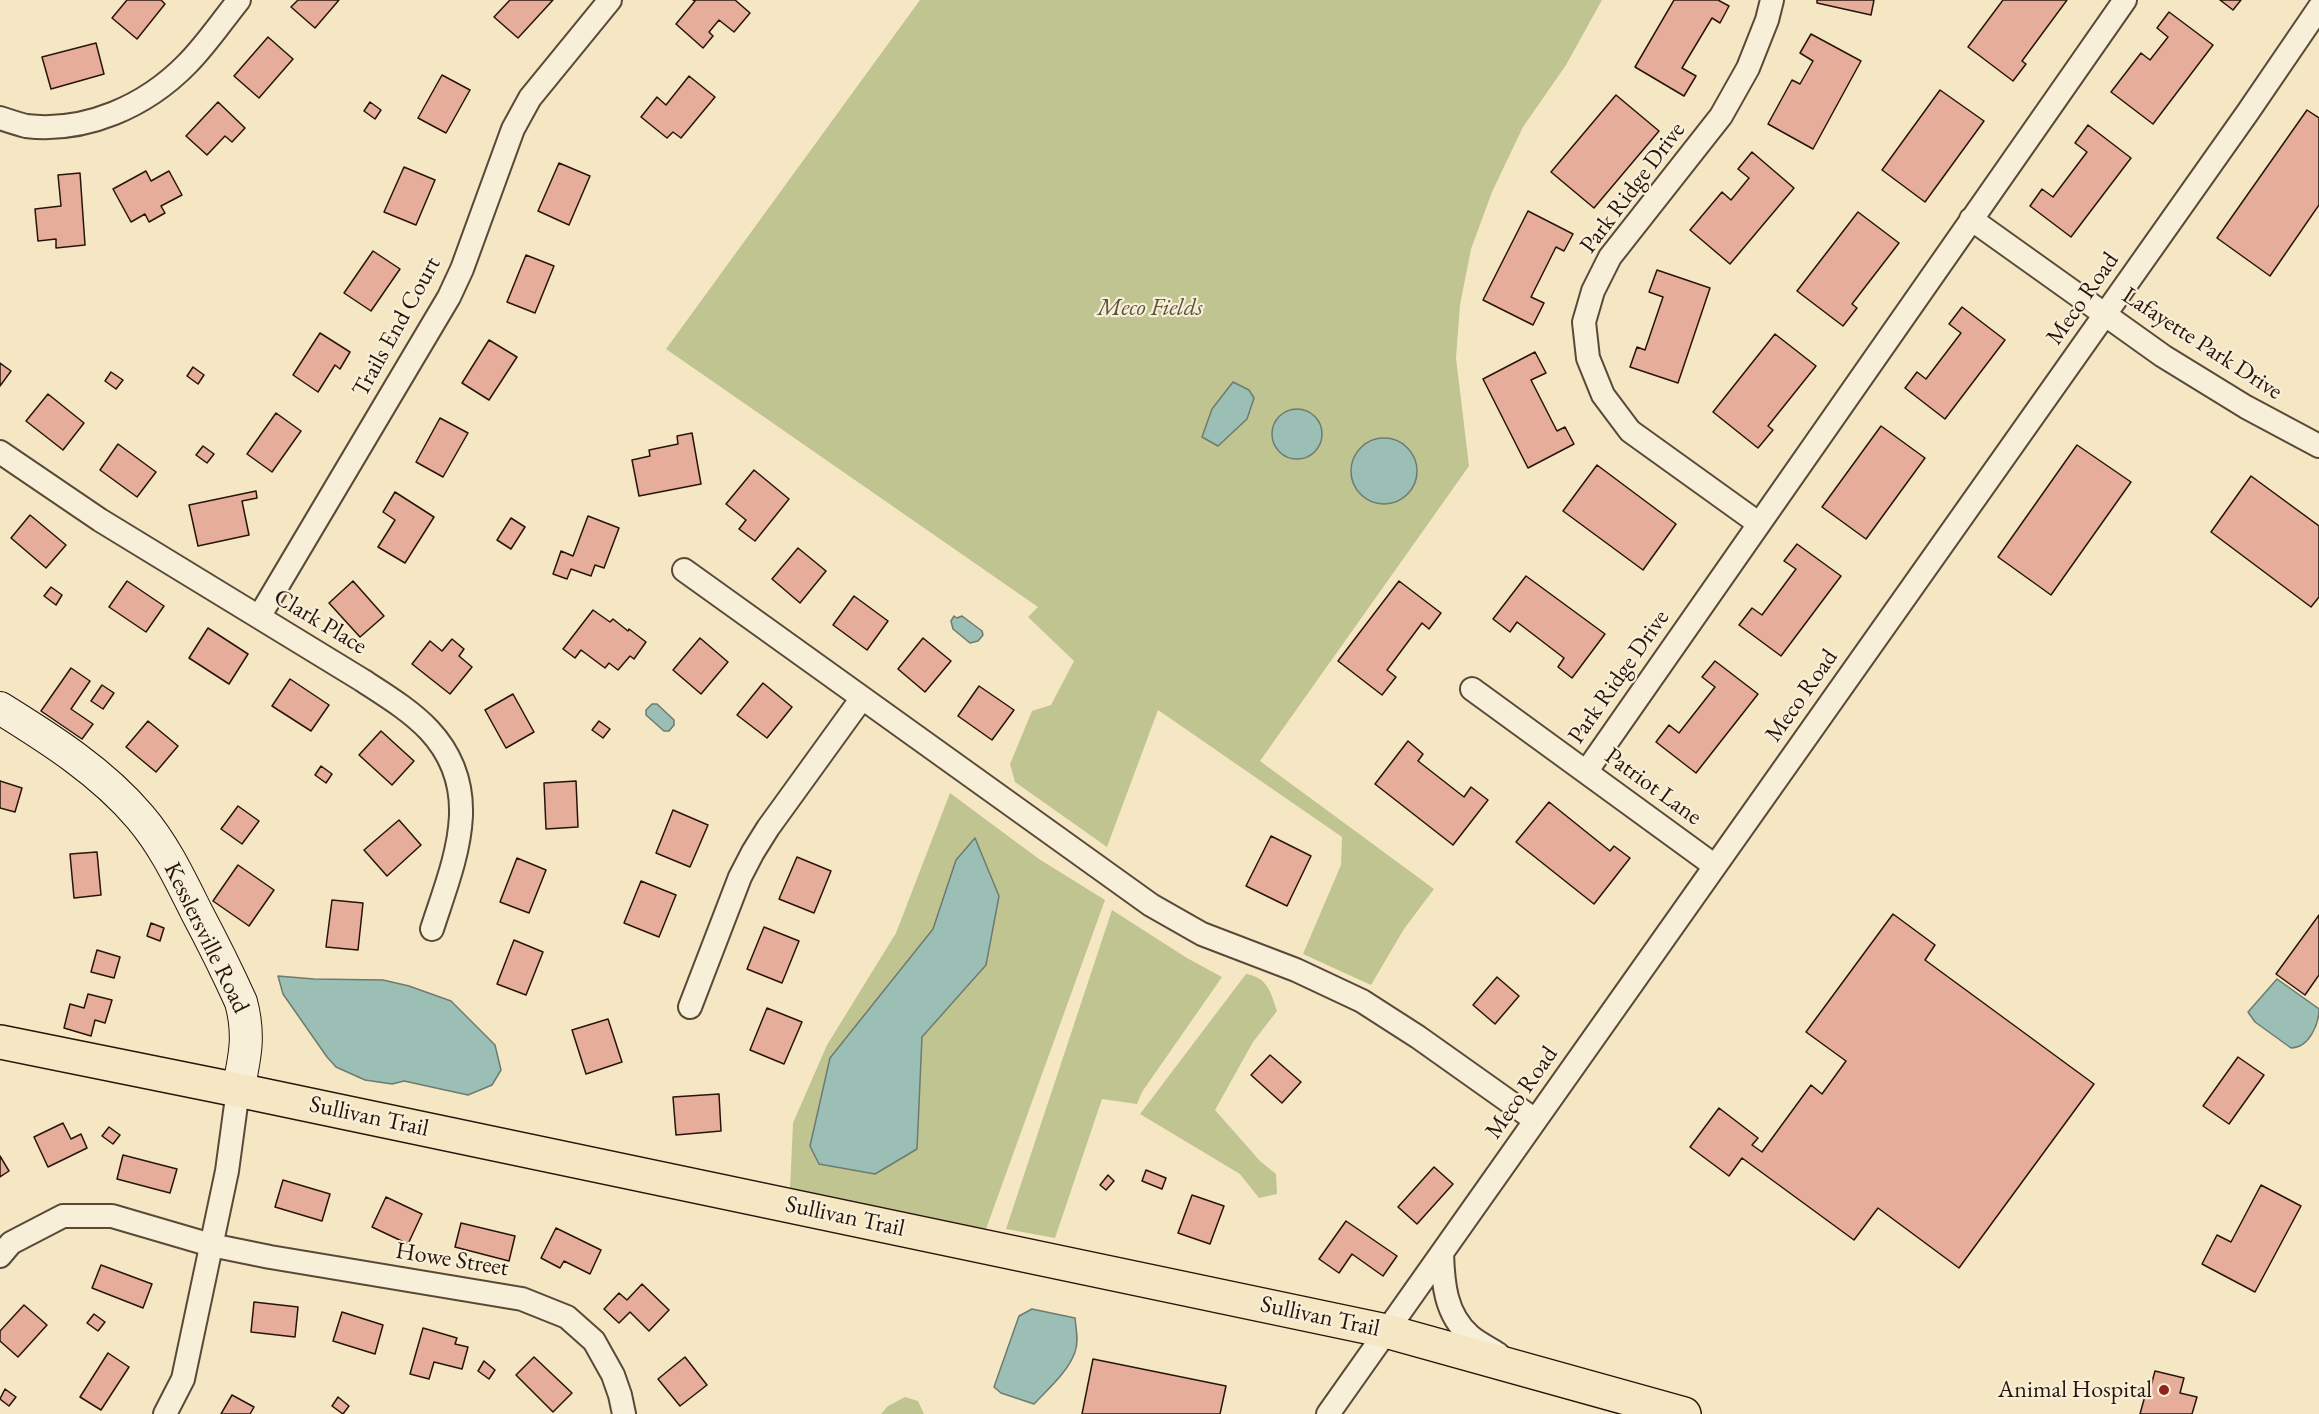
<!DOCTYPE html>
<style>
body{margin:0}
canvas{display:block;background:#f5e7c4}
</style>
<canvas width="2319" height="1414"></canvas>
<script>
const ctx = document.querySelector('canvas').getContext('2d');
ctx.lineJoin = 'round';
function fillPath(path, color) { ctx.fillStyle = color; ctx.fill(path, 'evenodd'); }
function stroke(path, color, width, dash) { ctx.strokeStyle = color; ctx.lineWidth = width; ctx.lineCap = dash ? 'butt' : 'round'; ctx.setLineDash(dash || []); ctx.stroke(path); }
function write(font, color, halo, rows, align = 'center') {
  ctx.font = font + ' "EB Garamond",serif'; ctx.lineWidth = 4.5; ctx.setLineDash([]); ctx.textBaseline = 'middle'; ctx.strokeStyle = halo; ctx.fillStyle = color; for (const [text, x, y, turn = 0] of rows) {
    ctx.save(); ctx.translate(x, y); ctx.rotate((+turn || 0) * Math.PI / 180); ctx.textAlign = isNaN(turn) ? turn : align; if (halo) ctx.strokeText(text, 0, 0); ctx.fillText(text, 0, 0); ctx.restore();
  }
}
fillPath(new Path2D(`
 M920,0H1602L1566,65L1523,127L1492,192L1471,249L1460,305L1456,358L1469,466L1260,761L1434,889L1404,929L1371,985L1303,954L1341,865L1342,837L1158,710L1107,847L1015,782L1010,764L1032,711L1051,705L1074,661L1028,617L1038,607L666,349Z
 M950,793L1039,859L1105,900L986,1229L790,1190L793,1123L827,1045L896,933Z
 M1112,910L1187,958L1222,977L1142,1092L1137,1104L1102,1099L1055,1238L1006,1229Z
 M1246,974C1267,977 1271,992 1277,1011L1253,1042L1215,1110L1260,1161L1276,1174L1277,1194L1259,1198L1240,1174L1140,1114Z
 M905,1397L918,1401L924,1414H881L888,1406Z`), '#c0c491');
const water = new Path2D(`
 M1233,382L1249,390L1254,398L1247,419L1218,446L1202,437L1212,409Z
 M1272 434a25 25 0 1 1 50 0a25 25 0 1 1-50 0Z
 M1351 471a33 33 0 1 1 66 0a33 33 0 1 1-66 0Z
 M954,616L957,618L962,616L982,631L983,635L978,641L970,643L953,629L951,621Z
 M652,704H657L674,720V725L669,731H664L646,715V710Z
 M975,838L999,896L986,965L922,1037L917,1149L875,1174L819,1164L810,1146L830,1058L933,929L956,860Z
 M278,976L314,979L383,980L409,986L451,1001L495,1045L501,1070L492,1085L468,1095L404,1081L392,1084L365,1080L336,1067L327,1057L283,994Z
 M2277,979L2319,1009C2319,1024 2309,1048 2291,1048L2255,1022L2248,1012Z
 M1032,1309L1075,1318C1076,1329 1079,1341 1075,1352C1068,1372 1048,1389 1034,1404L1001,1393L994,1387L1019,1316Z`);
fillPath(water, '#9cbfb5');
stroke(water, '#6e7b71', 1.5);
const building = new Path2D(`
 M127,0H161L165,4L137,39L112,18Z
 M298,0H339L315,28L291,7Z
 M510,0H553L518,38L494,17Z
 M693,0H735L750,13L734,32L719,20L709,32L713,36L703,48L676,24L695,1Z
 M1674,0H1718L1729,6L1720,23L1712,18L1682,68L1696,76L1684,96L1635,67Z
 M1817,0H1874L1871,15L1817,3Z
 M2003,0H2067L2022,61L2026,64L2013,81L1968,47Z
 M2220,0H2241L2233,10Z
 M2169,12L2213,45L2153,124L2111,92L2141,53L2150,60L2168,37L2157,28Z
 M1811,34L1861,61L1813,149L1768,124L1792,80L1800,84L1813,61L1800,53Z
 M268,37L293,59L259,98L234,76Z
 M96,43L104,74L51,89L42,57Z
 M442,75L470,90L446,133L418,118Z
 M689,76L715,97L681,138L673,132L667,138L641,117L657,97L666,105Z
 M1940,90L1984,121L1925,202L1882,170Z
 M1616,95L1659,131L1594,208L1551,172Z
 M218,102L245,128L232,142L225,136L207,155L186,136Z
 M370,102L381,110L375,119L364,111Z
 M2307,110L2319,118V205L2270,276L2217,238Z
 M2088,125L2131,158L2071,237L2030,206L2042,189L2053,197L2087,152L2075,143Z
 M1752,152L1794,188L1730,264L1690,230L1722,192L1731,200L1749,178L1738,169Z
 M559,163L590,176L569,225L538,211Z
 M404,167L435,180L416,225L384,212Z
 M146,171L151,181L169,171L182,195L161,206L165,213L149,222L145,214L131,222L113,189Z
 M80,173L85,245L56,248V239L38,241L35,209L61,206L58,175Z
 M1528,211L1573,234L1564,251L1556,247L1531,297L1544,303L1533,325L1483,300Z
 M1858,212L1899,243L1852,304L1857,308L1843,326L1797,291Z
 M373,251L400,269L371,311L344,293Z
 M526,255L554,266L535,313L507,302Z
 M1657,270L1710,288L1678,383L1630,367L1637,347L1645,350L1663,297L1649,292Z
 M1962,307L2005,340L1945,419L1905,388L1917,372L1926,379L1961,333L1949,324Z
 M320,333L350,352L340,369L335,365L318,392L293,375Z
 M1775,334L1816,366L1768,426L1773,430L1758,448L1713,412Z
 M489,340L517,357L489,400L462,383Z
 M1535,352L1546,373L1531,380L1557,431L1565,427L1574,444L1528,468L1483,379Z
 M0,363L11,371L0,386Z
 M193,367L204,375L198,384L187,376Z
 M111,372L123,380L116,389L105,381Z
 M48,394L84,423L63,450L26,421Z
 M276,413L301,431L272,472L247,454Z
 M440,418L468,433L443,477L416,462Z
 M1881,426L1925,458L1866,539L1822,507Z
 M692,433L701,484L639,496L632,460L650,456L649,450L678,444L677,436Z
 M118,444L156,472L137,497L100,470Z
 M2077,445L2131,482L2051,595L1998,557Z
 M203,446L214,454L207,463L196,455Z
 M1597,465L1676,524L1643,570L1563,511Z
 M754,470L789,499L755,541L739,529L746,520L726,504Z
 M2251,476L2319,526V597L2311,607L2211,532Z
 M256,491L257,498L242,501L249,535L198,546L189,505Z
 M395,492L434,517L405,563L378,547L395,520L383,512Z
 M30,515L66,545L46,568L11,538Z
 M588,516L619,528L604,568L595,565L591,576L571,569L567,579L553,574L561,551L573,556Z
 M511,518L525,527L511,549L497,540Z
 M1797,544L1841,576L1781,656L1739,625L1752,608L1762,615L1796,569L1784,561Z
 M798,548L826,571L800,603L772,579Z
 M1526,576L1605,634L1572,678L1558,667L1564,658L1517,622L1510,632L1493,619Z
 M127,581L164,606L146,632L109,607Z
 M353,581L384,616L360,637L329,603Z
 M1399,581L1441,613L1429,629L1422,623L1387,670L1396,677L1382,695L1338,661Z
 M51,587L62,595L56,605L44,596Z
 M854,596L888,621L867,650L833,625Z
 M593,610L610,622L613,619L628,631L629,629L646,642L634,659L630,656L618,670L609,663L605,668L581,650L575,658L563,649Z
 M208,628L248,654L229,684L189,658Z
 M700,638L728,662L701,694L673,670Z
 M923,638L951,661L925,692L898,669Z
 M452,639L464,649L459,656L472,667L450,694L412,664L430,641L442,651Z
 M1715,661L1758,694L1696,773L1656,742L1669,725L1679,733L1715,687L1702,677Z
 M71,668L90,681L71,709L93,724L82,739L41,711Z
 M290,679L329,705L311,731L272,706Z
 M763,683L792,707L767,738L737,715Z
 M102,685L114,693L103,709L91,701Z
 M979,686L1014,710L992,740L958,716Z
 M513,694L534,732L506,748L485,710Z
 M148,721L178,746L156,772L126,747Z
 M599,721L610,729L603,738L592,730Z
 M381,731L414,761L392,785L359,755Z
 M1408,741L1423,754L1418,761L1464,797L1471,787L1488,800L1453,845L1375,784Z
 M321,766L332,774L326,783L315,775Z
 M0,781L22,788L15,812L0,808Z
 M576,781L578,827L546,829L544,783Z
 M1549,802L1610,851L1614,846L1630,858L1594,904L1516,842Z
 M238,806L259,821L242,844L221,829Z
 M673,810L708,825L690,867L656,853Z
 M399,820L421,845L387,876L364,850Z
 M1271,836L1311,856L1287,906L1246,886Z
 M97,852L101,895L74,898L70,854Z
 M797,857L831,871L814,913L779,899Z
 M517,858L546,870L529,913L500,902Z
 M238,865L274,890L249,926L213,901Z
 M641,881L676,895L659,937L624,923Z
 M332,900L363,903L358,950L326,947Z
 M1893,914L1935,945L1925,960L2094,1084L1959,1268L1878,1208L1854,1240L1742,1158L1729,1176L1690,1147L1719,1108L1758,1138L1752,1145L1762,1152L1811,1085L1822,1094L1846,1061L1806,1032Z
 M2319,915V975L2305,995L2276,974Z
 M151,923L164,928L160,941L147,936Z
 M764,927L799,941L782,983L747,969Z
 M514,940L543,952L526,995L497,984Z
 M97,950L120,957L114,978L91,972Z
 M1497,977L1519,996L1495,1024L1473,1005Z
 M88,994L112,1000L105,1023L95,1020L91,1036L64,1028L70,1004L84,1008Z
 M767,1008L802,1022L784,1064L750,1050Z
 M608,1019L622,1062L586,1074L572,1030Z
 M1270,1055L1301,1082L1282,1103L1251,1075Z
 M2238,1057L2264,1075L2229,1124L2203,1106Z
 M719,1094L721,1131L676,1135L673,1097Z
 M63,1123L71,1139L81,1134L87,1148L48,1167L34,1137Z
 M109,1127L120,1135L113,1144L102,1136Z
 M123,1155L177,1169L170,1193L117,1179Z
 M0,1156L9,1171L0,1177Z
 M1434,1167L1453,1184L1417,1224L1398,1207Z
 M1146,1170L1166,1178L1162,1189L1142,1181Z
 M1108,1175L1114,1181L1106,1190L1100,1185Z
 M283,1180L330,1194L322,1221L275,1207Z
 M2261,1185L2301,1206L2255,1292L2202,1264L2217,1235L2231,1242Z
 M1192,1195L1224,1206L1210,1244L1178,1233Z
 M386,1197L422,1214L408,1244L372,1227Z
 M1346,1221L1397,1256L1383,1276L1352,1254L1339,1273L1319,1259Z
 M461,1223L515,1236L509,1261L455,1247Z
 M556,1228L601,1250L590,1274L564,1261L560,1268L541,1258Z
 M101,1265L152,1284L143,1308L92,1288Z
 M642,1284L669,1310L649,1331L630,1312L619,1323L604,1309L619,1293L627,1300Z
 M254,1302L298,1307L295,1337L251,1332Z
 M24,1305L47,1325L18,1357L0,1341V1331Z
 M342,1312L383,1325L375,1354L333,1341Z
 M94,1314L105,1322L98,1331L87,1323Z
 M423,1328L457,1338L455,1344L468,1347L462,1369L434,1362L429,1379L410,1374Z
 M108,1353L129,1367L101,1410L80,1397Z
 M534,1357L572,1393L553,1412L516,1375Z
 M685,1357L707,1385L680,1406L658,1379Z
 M1093,1359L1226,1386L1220,1414H1082Z
 M484,1361L495,1370L489,1379L478,1371Z
 M2155,1371L2184,1378L2180,1393L2197,1397L2192,1414H2140L2148,1385L2151,1386Z
 M5,1389L16,1397L9,1406L0,1399Z
 M232,1395L254,1407L250,1414H221Z
 M338,1397L349,1406L343,1414L332,1406Z`);
fillPath(building, '#e6ae9a');
stroke(building, '#28140a', 1.5);
const street = new Path2D(`
 M0,118C9,121 18,124 26,126C86,133 146,106 187,64C206,45 222,21 239,0
 M1971,219L2163,356L2246,407L2319,446
 M0,452L100,520L362,680C385,695 410,710 429,730C486,791 454,861 432,929
 M1758,523L1630,431L1603,395L1588,358L1584,322L1593,291L1610,257L1721,116L1748,68L1767,20L1772,0
 M684,570L1151,905L1202,934L1296,970L1362,1001L1418,1037L1535,1120
 M259,617L449,297L462,269L513,129L530,98L610,0
 M1472,689L1715,866
 M1586,772L2125,0
 M690,1007L740,877L753,852L768,828L862,698
 M1442,1253C1443,1283 1445,1314 1470,1336C1478,1343 1489,1348 1498,1354
 M0,1256L11,1243L63,1216H112L211,1245L270,1257L522,1299L567,1317L594,1341L613,1375L620,1395L624,1414
 M165,1414L183,1379L227,1171L238,1090
 M1328,1414L2248,112L2319,8`);
const secondary = new Path2D(`
 M0,708C50,739 102,772 140,817C164,845 180,879 196,911C212,941 227,971 241,1002C250,1035 245,1057 238,1090`);
const primary = new Path2D(`
 M0,1042L238,1090L1386,1331L1684,1414`);
stroke(street, '#5b4938', 26);
stroke(secondary, '#28140a', 34);
stroke(primary, '#28140a', 36);
stroke(street, '#f8efd9', 22);
stroke(secondary, '#f8efd9', 32);
stroke(primary, '#f5e7c4', 33);
for (const [x, y, r, color] of [
 [2164,1390,6,"#8f2418"]
]) { const dot = new Path2D(); dot.arc(x, y, r, 0, 2 * Math.PI); ctx.fillStyle = color; ctx.fill(dot); stroke(dot, '#f8efd9', 2); }
write('24px', '#28140a', '#f8efd9', [
 ["Park Ridge Drive",1633,188,-53],
 ["Meco Road",2083,299,-55],
 ["Trails End Court",397,327,-61],
 ["Lafayette Park Drive",2202,344,33],
 ["Clark Place",320,622,31],
 ["Park Ridge Drive",1619,677,-55],
 ["Meco Road",1802,696,-55],
 ["Patriot Lane",1653,787,36],
 ["Kesslersville Road",206,938,64],
 ["Meco Road",1522,1093,-55],
 ["Sullivan Trail",369,1117,12],
 ["Sullivan Trail",845,1217,12],
 ["Howe Street",452,1260,9],
 ["Sullivan Trail",1320,1317,12]
]);
write('italic 24px', '#5d5239', '#f8efd9', [
 ["Meco Fields",1150,308]
]);
write('24px', '#28140a', '#f8efd9', [
 ["Animal Hospital",2152,1390]
], 'right');
</script>
